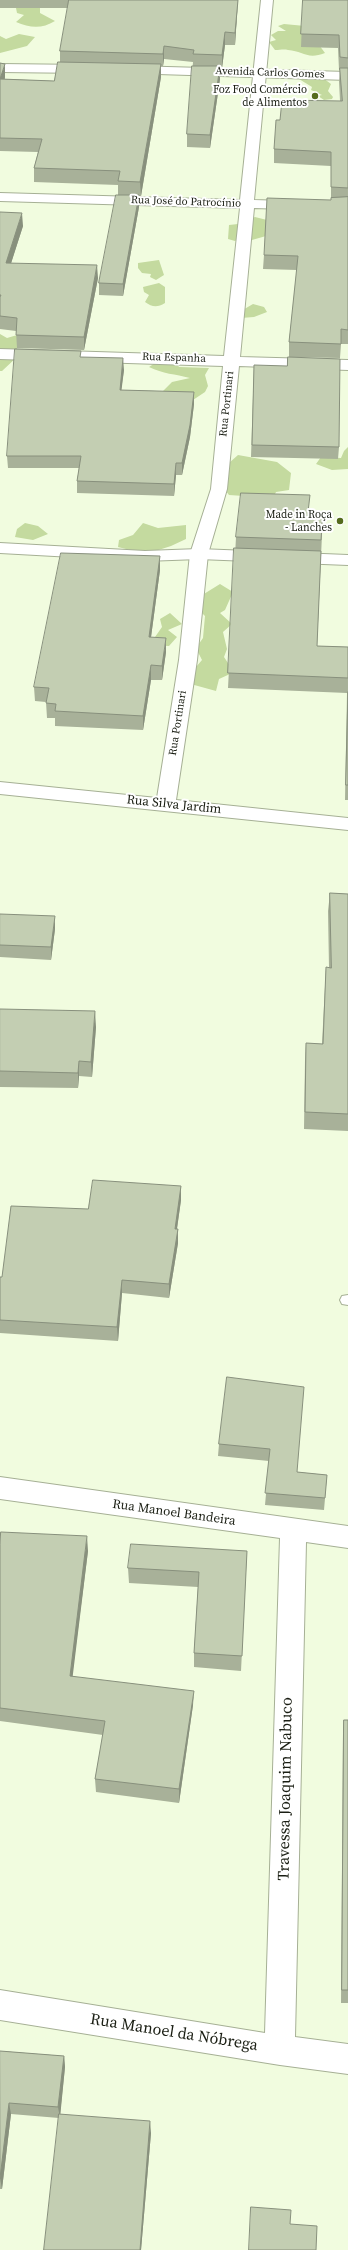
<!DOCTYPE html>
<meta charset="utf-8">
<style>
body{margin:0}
canvas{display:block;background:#f1fcdf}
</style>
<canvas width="348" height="2250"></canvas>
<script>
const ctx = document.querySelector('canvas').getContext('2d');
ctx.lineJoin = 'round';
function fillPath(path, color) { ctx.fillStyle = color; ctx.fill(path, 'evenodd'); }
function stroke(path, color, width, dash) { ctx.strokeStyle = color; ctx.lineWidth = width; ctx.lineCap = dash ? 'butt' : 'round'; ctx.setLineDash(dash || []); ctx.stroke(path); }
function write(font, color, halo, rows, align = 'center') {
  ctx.font = font + ' "Source Serif 4",serif'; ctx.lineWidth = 4; ctx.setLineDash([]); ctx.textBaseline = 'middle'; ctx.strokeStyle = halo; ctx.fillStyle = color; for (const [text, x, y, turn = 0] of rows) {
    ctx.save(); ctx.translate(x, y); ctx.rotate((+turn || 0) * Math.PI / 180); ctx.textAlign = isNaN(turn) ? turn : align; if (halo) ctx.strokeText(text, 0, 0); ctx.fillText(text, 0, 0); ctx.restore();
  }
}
fillPath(new Path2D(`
 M40,7V13L55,21C42,29 30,28 16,22L24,15L17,13L16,8Z
 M284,24L305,26L325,53C307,60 303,51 288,50C284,49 280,50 275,50L269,42L276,40L271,35L278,31H286L278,26Z
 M19,34L35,37L27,46L0,53V36L6,39Z
 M319,75L331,84L328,91L333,97L332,99L324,100L318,96L322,95L311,90L312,87L299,79Z
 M255,217L267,220L266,236L252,240L242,236L235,241L228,239L229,225L238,224Z
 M159,260L164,275L156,280L150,277L151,274L142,273L138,268V263Z
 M159,283L165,287V303C157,308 152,307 145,302L149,295L144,292L143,287Z
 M253,304L264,307L267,312L254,317L241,318V311Z
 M24,333L17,348V357L2,371H0V334L7,338Z
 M160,360L175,361L179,367L209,368L205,375L208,386L205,392L193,400L161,393L172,382L190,378C175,374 163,374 149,367Z
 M348,447V469L332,470L316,464L321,457L341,458L344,451Z
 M238,455L277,462L291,473L289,490L276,492L273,498L229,495L222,486L229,463Z
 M25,523L38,526L48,534L33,540L15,537L17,529Z
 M143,523L158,528L186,525V539L171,546L146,554L118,547L119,540L133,535Z
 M220,584L233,592L225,610L220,613L232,624L223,632L227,649L224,657L230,666V674L219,679L216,691L187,683L191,673L202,660L196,648L203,638L205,616L196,607L199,597Z
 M170,613L182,624L168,630L177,637L169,646L148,645L145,640L155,637L162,627L160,619Z`), '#c4da9f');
const lane = new Path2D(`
 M348,1295V1305L342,1304L340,1300L342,1296Z`);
const street = new Path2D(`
 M261,0H273L254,200L348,203V211L254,208L240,357L348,360V370L239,366L227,489L208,554L197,660L176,800L348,818V830L0,794V782L157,798L179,660L190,554L211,489L223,366L0,359V349L224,356L240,208L0,201V193L240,200Z
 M0,1477L348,1526V1548L306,1542L295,2037L348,2044V2074L280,2065L0,2020V1990L265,2033L280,1538L0,1499Z`);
const secondary = new Path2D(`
 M0,64L87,65L93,69L87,73L0,72Z
 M131,66L348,72V80L126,73L125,70Z
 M0,543L145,551L199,549L348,555V565L199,559L145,561L0,553Z`);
stroke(lane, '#a6b095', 2);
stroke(street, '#a6b095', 2);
stroke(secondary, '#a6b095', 2);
fillPath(lane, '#fff');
fillPath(street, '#fff');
fillPath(secondary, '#fff');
fillPath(new Path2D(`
 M0,0H238L235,45H225L222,68H220V79L210,148L187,147V134L193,62L164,59L163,66H161V77L141,196H139V207L123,296L99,295V283L118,195V185L34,182V168L38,152L0,151V63L5,77V79L54,81L60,62V51L68,8H0Z
 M303,0H348V344H341L340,358L289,357V342L297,270L263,269L264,255L331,200V166L274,163V149L280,120L340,101L339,81L340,70H339L338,48L301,47Z
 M0,212L23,226L11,263L98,278L84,350L17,348L16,331L0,329Z
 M82,357L124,370L121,390L194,392V404L190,437L182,475H176L174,496L77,493V481L79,468H8L7,456Z
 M254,365L339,447L338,459L251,457Z
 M309,507L308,512H323L317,646L348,647V800H345L347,693L228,688L236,537Z
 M160,556V570L151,637L166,652L162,680H151L143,730L55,726V718H47L46,702L35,701L34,687Z
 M330,893L348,894V1131L304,1129L305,1060L306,1043L322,1044L326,967L329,968L328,911Z
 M0,914L55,929L51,960L0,957Z
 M0,1009L96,1027L92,1077L79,1076L78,1088L0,1087Z
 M181,1186V1200L177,1229H178V1243L169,1298L122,1293L118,1341L0,1333V1277H2Z
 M227,1377L297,1472L327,1475L324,1510L265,1505L269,1461L218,1456L219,1444Z
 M0,1545L88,1551L72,1676L193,1705L179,1803L96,1792L95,1779L103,1735L0,1721Z
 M247,1551L241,1671L194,1667V1653L198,1587L129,1583L128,1568Z
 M344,1720H348V2003H341L343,1734Z
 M0,2051L64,2056L65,2067L60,2114L151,2133L141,2250H44L59,2118L11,2114L2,2189H0Z`), '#a8b199');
fillPath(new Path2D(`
 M238,0L235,45V33Z
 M225,32V45L222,68V55Z
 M164,46V59L163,66V54Z
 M5,64V77L1,92L0,79Z
 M161,64V77L141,196L140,182Z
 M220,66V79L210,148V135Z
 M139,195V207L123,296V284Z
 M22,213L23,226L7,276L6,263Z
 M97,265L98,278L84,350V337Z
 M123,358L124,370L120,402V390Z
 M194,392V404L190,437L182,475V463Z
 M176,463V475L174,496V484Z
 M160,556V570L149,652V637Z
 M166,638V652L162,680V666Z
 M151,665V680L143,730V716Z
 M55,916V929L51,960V947Z
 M95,1011L96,1027L92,1077L91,1062Z
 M79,1061V1076L78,1088V1073Z
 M181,1186V1200L175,1242V1229Z
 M178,1229V1243L169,1298V1284Z
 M122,1280V1293L118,1341L117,1327Z
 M87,1536L88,1551L71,1690L70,1676Z
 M194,1691L193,1705L179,1803V1789Z
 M64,2056L65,2067L60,2118L58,2107Z
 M9,2103L11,2114L2,2189L0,2178Z
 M150,2121L151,2133L141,2250H140Z`), '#88907d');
const building = new Path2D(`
 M69,0H238L235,33L225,32L222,55L193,54L194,50L164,46L163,54L60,51Z
 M303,0H348V58L340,57L339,35L301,34Z
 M58,62L161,64L140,182L118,181L120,171L34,168L42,139L0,138V63L5,64L0,79L54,81Z
 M192,66H220L210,135L187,134Z
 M340,68H348V188L331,187V152L274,149L276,120H280L282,100L342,101Z
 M116,195H139L123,284L99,283Z
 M348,197V330L341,329V344L289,342L298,256L264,255L267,198L331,200V198Z
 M0,212L22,213L6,263L97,265L84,337L16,335L17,318L0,316V297L1,295H0Z
 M15,349L81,351L80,357L123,358L120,390L194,392L190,425L182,463H176L174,484L77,481L81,456H7Z
 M288,357L340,359L339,447L252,445L254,365L287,366Z
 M241,493L310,495L308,512H323L321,540L236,537Z
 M234,548L321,551L317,646L348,647V678L228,673Z
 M61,553L160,556L149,637L166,638L162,666L151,665L143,716L55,711L56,704L46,703L49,688L34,687Z
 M348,692V785H346Z
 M330,893L348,894V1114L305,1112L306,1043L323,1044L326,967L331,968Z
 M0,914L55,916L51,947L0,945Z
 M0,1009L95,1011L91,1062L79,1061L78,1073L0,1071Z
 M93,1180L181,1186L175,1229H178L169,1284L122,1280L117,1327L0,1320V1277H2L11,1206L88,1209Z
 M227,1377L304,1387L297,1472L327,1475L325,1498L265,1493L270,1449L219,1444Z
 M1,1532L87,1536L70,1676L194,1691L179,1789L95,1779L105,1721L0,1708V1545Z
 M131,1544L247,1551L242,1656L194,1653L199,1572L128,1568Z
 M344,1720H348V1990H342Z
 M0,2051L64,2056L58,2107L9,2103L0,2178Z
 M59,2114L150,2121L140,2250H44Z
 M251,2207L291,2210L290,2224L317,2226L316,2250H249Z`);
fillPath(building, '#c3ceb2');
stroke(building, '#88907d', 1);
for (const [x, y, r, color] of [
 [315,96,4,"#546b1c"],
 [340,521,4,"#546b1c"]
]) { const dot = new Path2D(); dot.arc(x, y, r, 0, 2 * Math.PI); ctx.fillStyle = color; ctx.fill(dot); stroke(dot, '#fff', 1.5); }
write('11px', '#1a1e13', '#fff', [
 ["Avenida Carlos Gomes",270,73,2],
 ["Rua José do Patrocínio",186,202,2],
 ["Rua Espanha",174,358,2],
 ["Rua Portinari",227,404,-84],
 ["Rua Portinari",178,723,-81]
]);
write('11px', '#1a1e13', '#fff', [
 ["Foz Food Comércio",307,90],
 ["de Alimentos",307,103],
 ["Made in Roça",332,515],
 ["- Lanches",332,528]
], 'right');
write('13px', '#1a1e13', '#fff', [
 ["Rua Silva Jardim",174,805,6],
 ["Rua Manoel Bandeira",174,1513,8]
]);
write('16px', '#1a1e13', '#fff', [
 ["Travessa Joaquim Nabuco",286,1789,-89],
 ["Rua Manoel da Nóbrega",174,2033,9]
]);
</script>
